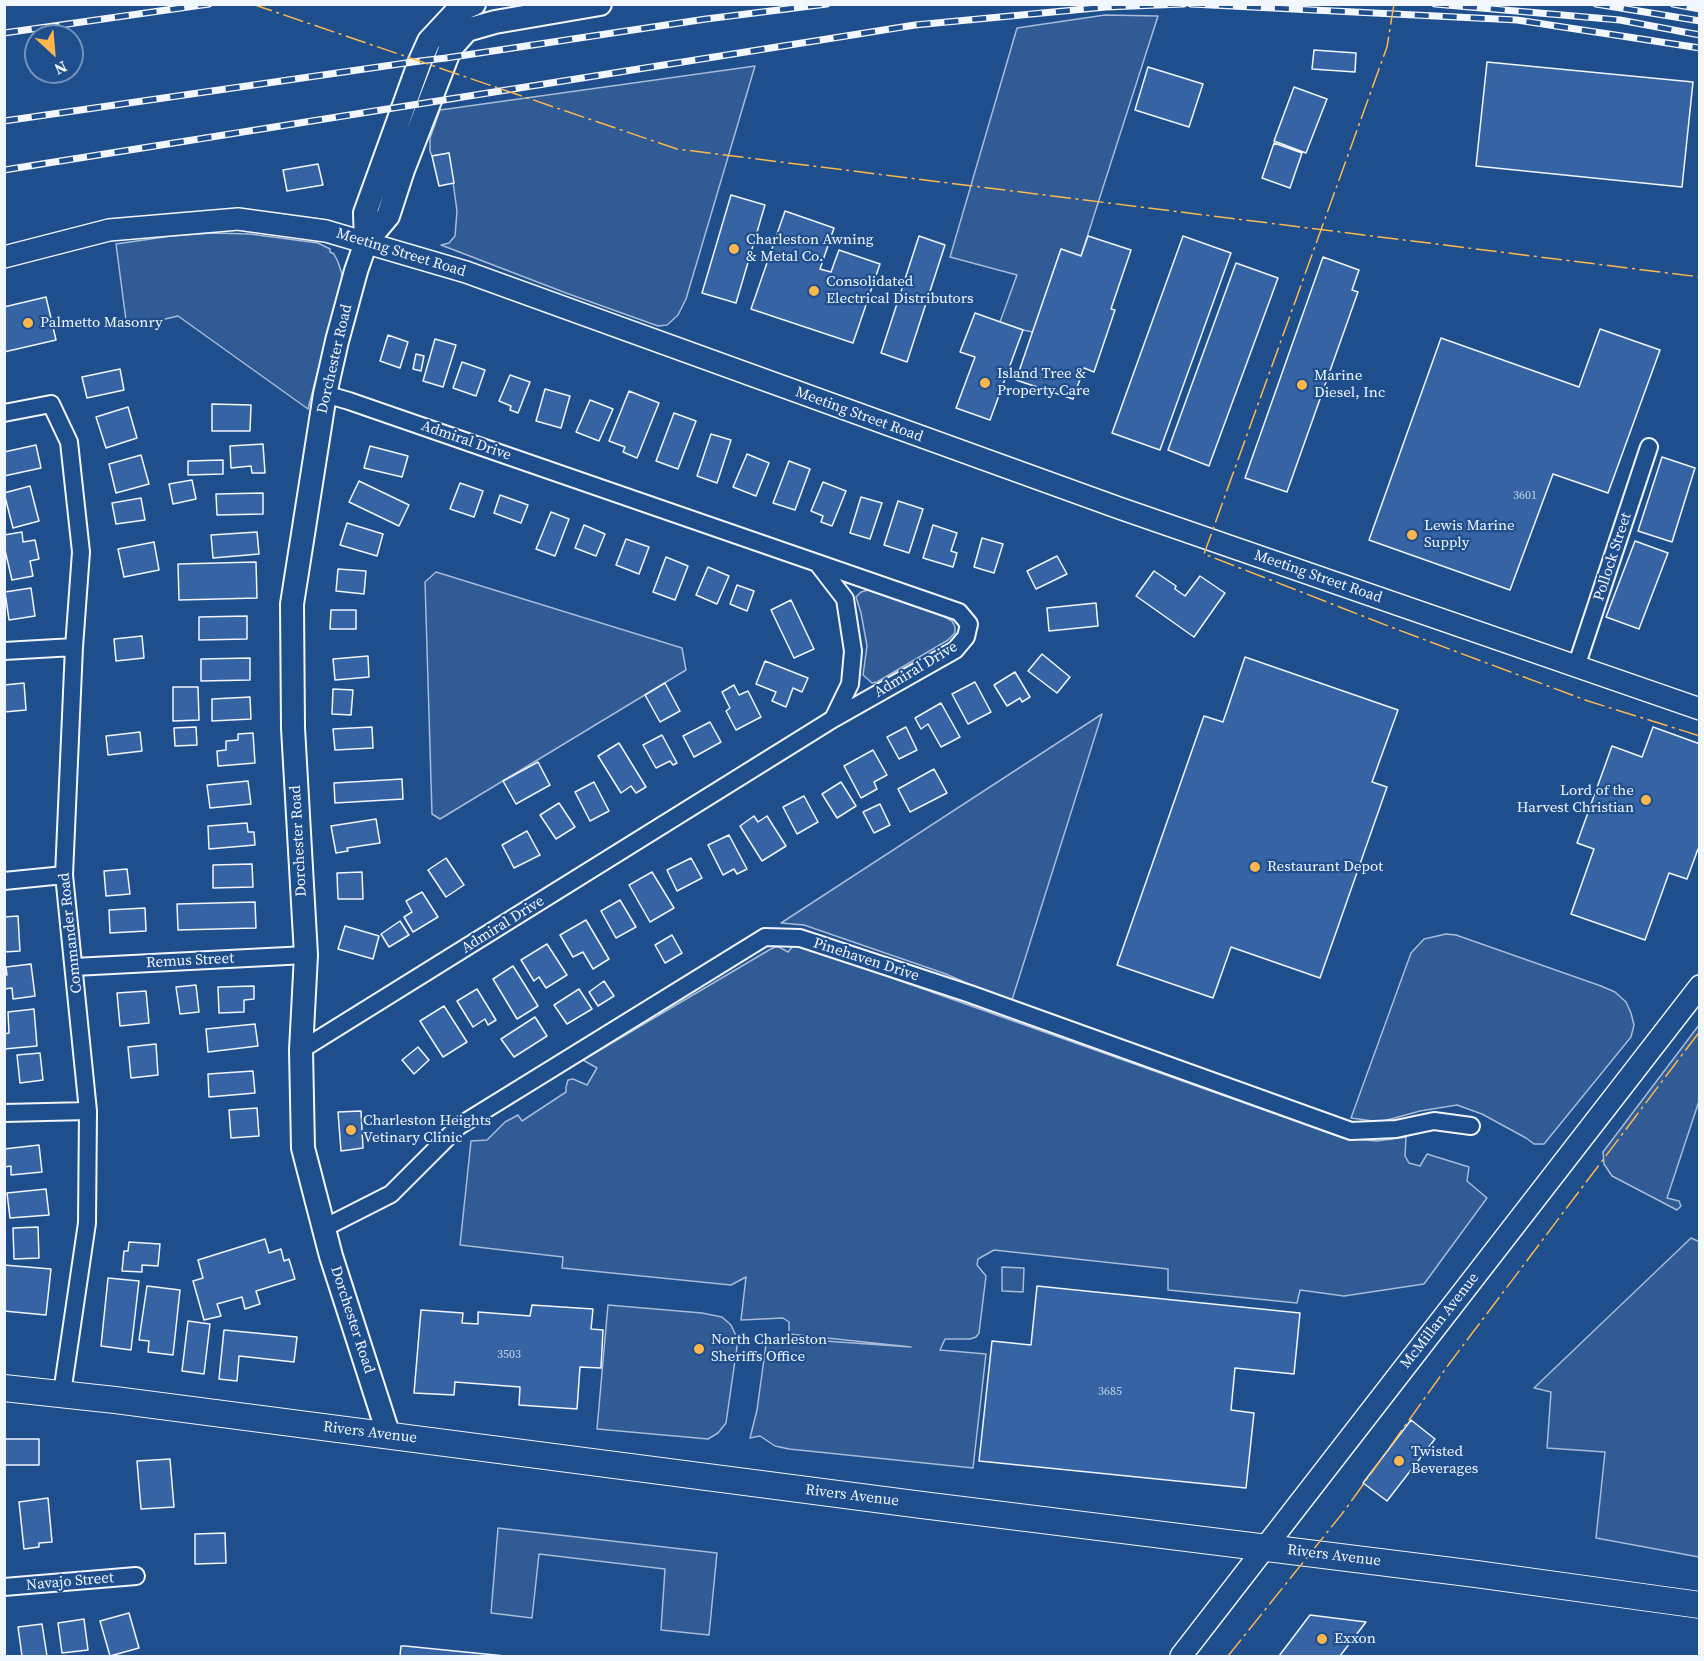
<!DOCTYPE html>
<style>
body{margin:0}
#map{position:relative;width:1704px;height:1661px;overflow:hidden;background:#1f4e8c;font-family:"Source Serif 4",serif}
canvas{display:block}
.frame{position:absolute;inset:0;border:6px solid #f2f6ff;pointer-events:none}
.north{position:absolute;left:24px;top:24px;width:60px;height:60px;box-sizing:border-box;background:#1f4e8c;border:2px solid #7391ba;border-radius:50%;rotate:154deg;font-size:16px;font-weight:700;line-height:24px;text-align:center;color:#f2f6ff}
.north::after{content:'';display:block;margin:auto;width:21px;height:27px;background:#ffb74d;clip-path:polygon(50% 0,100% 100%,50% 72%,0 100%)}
</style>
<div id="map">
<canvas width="1704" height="1661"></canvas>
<div class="frame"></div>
<div class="north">N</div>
</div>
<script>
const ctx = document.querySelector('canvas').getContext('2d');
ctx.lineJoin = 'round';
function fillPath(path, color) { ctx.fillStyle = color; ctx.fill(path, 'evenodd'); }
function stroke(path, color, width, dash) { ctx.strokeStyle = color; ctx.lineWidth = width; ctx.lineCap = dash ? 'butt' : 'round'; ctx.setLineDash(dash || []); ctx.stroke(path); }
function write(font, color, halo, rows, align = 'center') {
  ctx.font = font + ' "Source Serif 4",serif'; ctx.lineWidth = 4.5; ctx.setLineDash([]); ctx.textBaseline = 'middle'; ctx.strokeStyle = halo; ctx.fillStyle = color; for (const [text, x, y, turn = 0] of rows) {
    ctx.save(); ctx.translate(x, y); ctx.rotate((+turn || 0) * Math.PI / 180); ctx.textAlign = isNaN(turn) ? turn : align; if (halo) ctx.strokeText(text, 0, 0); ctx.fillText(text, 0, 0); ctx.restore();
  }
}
const built = new Path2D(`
 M1105,15L1158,16L1081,256L1061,249L1033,332L1023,330L1000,322L1017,275L950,257L1017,28Z
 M755,66L686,299L678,315L667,325L658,326L566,293L441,245L449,243L455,236L457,211L449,153L432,156L430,151V138L440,110Z
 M213,233L250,234L318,243L330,249V252L334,254L338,262L342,274L341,282L308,409L178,316L127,328L116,244L171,236Z
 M436,572L682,648L686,670L440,819L432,814L425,582Z
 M868,590L945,617L952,621L955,627V633L948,640L877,682L872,683L863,675L867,646L861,613L856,597L861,592Z
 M1102,714L1012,1000L987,992L946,974L804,925L781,923Z
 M1446,934L1456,935L1601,986L1615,992L1626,1002L1631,1013L1634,1025L1631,1037L1544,1144H1534L1526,1138L1482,1114L1457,1105L1420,1111L1380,1122L1351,1118L1411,953L1424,939Z
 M793,946L805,947L1343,1138L1377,1141L1406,1137L1405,1156L1409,1163L1420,1166L1427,1154L1469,1167L1467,1181L1487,1198L1424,1284L1344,1296L1300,1290L1297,1303L1168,1290V1269L994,1250L978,1259L977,1265L986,1276L979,1333L976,1337L970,1339H945L940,1350L986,1354L973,1468L789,1449L775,1446L760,1436L750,1438L757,1410L767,1337L911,1347L789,1334V1322L783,1318L741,1320L746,1277L731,1285L562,1268L563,1257L460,1245L471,1141L487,1140L505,1122L518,1115L522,1121L566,1092V1087L568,1080L573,1079L587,1085L597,1068L583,1060L769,950L775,947H779L788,952Z
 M1699,1025V1101L1667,1198L1679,1201L1681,1206L1677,1210L1612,1176L1604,1164L1603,1152Z
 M1691,1238L1700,1242L1699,1557L1596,1538L1605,1452L1547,1448L1551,1392L1534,1388Z
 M1002,1267L1024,1268L1023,1292L1002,1291Z
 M608,1305L702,1313L722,1317L731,1325L738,1340L726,1423L718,1433L708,1439L597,1429Z
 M498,1528L717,1553L709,1635L661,1630L665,1569L539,1554L532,1618L491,1613Z`);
fillPath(built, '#305b95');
stroke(built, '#a8bbd7', 1.5);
const building = new Path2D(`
 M1314,50L1356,53L1355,72L1312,69Z
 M1487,62L1693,82L1682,187L1476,166Z
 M1148,67L1203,84L1189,127L1135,110Z
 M1294,87L1327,99L1306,153L1274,141Z
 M1274,143L1302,153L1290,188L1262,178Z
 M449,153L454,183L439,186L432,156Z
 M318,164L323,185L287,191L283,170Z
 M731,195L765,205L736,303L702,293Z
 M785,211L834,228L820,269L831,272L839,250L880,264L853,343L751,309Z
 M919,236L945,245L907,362L881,353Z
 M1088,236L1131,250L1111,309L1115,310L1094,372L1084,368L1073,399L1016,380L1061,249L1081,256Z
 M1183,236L1231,253L1160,450L1112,433Z
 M1323,257L1359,270L1352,290L1358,292L1287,492L1245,478Z
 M1236,263L1278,278L1209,466L1168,450Z
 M46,297L56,340L4,352V307Z
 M975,313L1023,330L990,420L956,408L975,357L960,352Z
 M1600,329L1660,350L1608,493L1553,474L1510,590L1369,540L1441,338L1579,387Z
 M388,335L408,342L400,368L380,361Z
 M435,339L456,345L443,387L423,381Z
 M416,354L424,356L421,371L413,369Z
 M462,362L485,370L476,396L453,388Z
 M120,369L124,390L87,398L82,377Z
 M510,375L530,382L518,413L510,410L511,406L499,401Z
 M545,389L570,396L561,428L536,421Z
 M629,391L659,403L637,458L623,452L625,447L609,441Z
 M590,400L613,409L599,441L576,432Z
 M212,404L251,405L250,431H212Z
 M128,407L137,438L106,448L96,417Z
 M674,413L696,421L678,469L656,461Z
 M711,434L731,440L717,483L697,476Z
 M263,444L265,473H252L251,466L231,468L230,446Z
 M36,445L41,468L4,476V452Z
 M370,446L408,456L402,477L364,468Z
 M747,454L769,463L756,496L733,487Z
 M141,455L149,484L116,493L109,464Z
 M1662,457L1695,468L1672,542L1638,531Z
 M223,460V474L188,475V461Z
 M789,461L810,469L795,510L773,503Z
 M192,480L196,499L173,504L169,484Z
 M359,481L409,505L399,526L349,502Z
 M823,482L846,491L832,526L821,522L823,516L811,511Z
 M460,483L483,491L474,517L450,509Z
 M30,486L39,521L13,528L4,493Z
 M263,493V514L217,515L216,494Z
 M500,495L528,505L521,523L494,513Z
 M861,497L882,503L870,539L850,533Z
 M141,498L145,520L116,524L112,503Z
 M898,501L923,509L909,553L884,545Z
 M551,512L569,519L555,556L536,549Z
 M347,523L383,534L377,556L340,545Z
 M584,525L605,534L596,556L575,548Z
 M933,525L957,533L951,551L957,553L953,567L923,558Z
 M22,532L23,542L35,540L39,559L30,561L33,576L12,580L4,546V535Z
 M257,532L259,554L213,558L211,535Z
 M982,538L1003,544L994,573L974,567Z
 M626,539L649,547L639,574L616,565Z
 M1635,541L1668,553L1639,629L1606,617Z
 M154,542L159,570L124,577L118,549Z
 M1057,556L1067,574L1036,589L1027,571Z
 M666,557L688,566L675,600L653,592Z
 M256,562L257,598L179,600L178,564Z
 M708,567L729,576L717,604L696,595Z
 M338,569L366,571L364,594L336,591Z
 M1154,571L1176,586L1175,589L1185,596L1200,576L1225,593L1194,637L1136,596Z
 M737,585L754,591L747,611L730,604Z
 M31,588L35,616L9,620L5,592Z
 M791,600L814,649L794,658L771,610Z
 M1096,603L1098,626L1049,631L1047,608Z
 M331,610H356V629H330Z
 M247,616V639L199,640V617Z
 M142,636L144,658L116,661L114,639Z
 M1042,654L1070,677L1057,693L1028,671Z
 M368,656L369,677L335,680L333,659Z
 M1245,657L1398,710L1372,782L1387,787L1320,978L1231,947L1213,998L1117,965L1204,716L1223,722Z
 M250,658V680L201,681V659Z
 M765,661L808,678L802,692L793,688L786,707L772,701L776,692L756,684Z
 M1015,672L1030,697L1022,702L1020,698L1007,706L994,685Z
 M975,682L991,712L968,724L952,694Z
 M24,683L26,710L4,712V685Z
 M665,683L680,711L660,722L645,695Z
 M734,685L739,695L748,691L761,717L736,730L726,711L730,708L722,692Z
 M173,687H198L199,720L173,721Z
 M333,689L353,690L351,715L332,714Z
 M250,697L251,719L212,721V699Z
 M941,703L960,737L941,747L928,724L921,729L915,718Z
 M710,722L721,742L694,757L683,736Z
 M196,727L197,745L175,746L174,728Z
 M372,727L373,748L335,750L333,729Z
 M906,727L917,750L899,759L887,737Z
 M1653,727L1700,744V850L1698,849L1687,879L1669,873L1645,940L1571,914L1594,849L1577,843L1612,746L1642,757Z
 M140,732L142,751L108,755L106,736Z
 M253,733L255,763L218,766L217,751L226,750V741L238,740V734Z
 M662,735L677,763L673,765L670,761L656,768L643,745Z
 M619,743L646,787L636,793L631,786L621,793L598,756Z
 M873,750L887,775L874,782L877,789L861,798L844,766Z
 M538,762L550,785L516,804L503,781Z
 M934,769L947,793L910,812L898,789Z
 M402,779L403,799L335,803L334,783Z
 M248,781L251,804L210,808L207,785Z
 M594,782L609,811L590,821L575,792Z
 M841,782L856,806L837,818L822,794Z
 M804,796L818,822L797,834L783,807Z
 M559,803L575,827L556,839L540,815Z
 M880,804L890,825L874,833L863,812Z
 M754,816L758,822L767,816L786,846L762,861L740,826Z
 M376,819L380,843L347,848L348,851L336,853L331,826Z
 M247,823L248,832H254L255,845L209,849L208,826Z
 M527,831L540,855L514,868L502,845Z
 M729,835L747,869L737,874L734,869L723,875L708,845Z
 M446,858L464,885L446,897L428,870Z
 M691,858L702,878L677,891L667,870Z
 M252,864L253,887L213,888V865Z
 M127,869L130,894L106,896L104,871Z
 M362,872L363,899H338L337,873Z
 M652,872L674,908L650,922L629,885Z
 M422,892L438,917L413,932L404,917L412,912L406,901Z
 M620,900L636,927L616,938L601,911Z
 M255,902L256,928L178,930L177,904Z
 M145,908L146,931L110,933L109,910Z
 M18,916L20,951L4,952V917Z
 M586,920L609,959L593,969L583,952L573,957L560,935Z
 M400,921L409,935L389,947L381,934Z
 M345,926L379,936L373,959L338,949Z
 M672,935L682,953L665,963L655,945Z
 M547,944L567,975L546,988L539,977L534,981L521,960Z
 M31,964L35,996L13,999L12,988L4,989V975H7L6,967Z
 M513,966L538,1006L517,1019L493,979Z
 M604,981L614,996L598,1006L589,992Z
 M196,985L199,1012L180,1014L176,987Z
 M254,986V999L244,1000V1012L219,1013L218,987Z
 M477,989L496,1020L488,1025L485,1019L473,1027L457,1001Z
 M579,989L592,1009L567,1024L554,1005Z
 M146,991L149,1023L120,1026L117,993Z
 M444,1006L467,1042L443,1057L420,1021Z
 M34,1009L37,1046L4,1049V1034L9,1033L8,1012Z
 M535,1017L547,1036L514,1057L501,1039Z
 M255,1024L258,1046L208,1052L206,1029Z
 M156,1044L158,1075L131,1078L128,1047Z
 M418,1047L429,1060L414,1074L402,1060Z
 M40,1053L43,1080L20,1083L17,1055Z
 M253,1071L255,1093L209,1097L208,1074Z
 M257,1108L259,1136L231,1138L229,1110Z
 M361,1111L363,1148L341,1151L338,1112Z
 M39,1145L42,1172L11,1175V1166L4,1167V1149Z
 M46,1189L49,1215L10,1218L7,1193Z
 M38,1227L39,1258L14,1259L13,1228Z
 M265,1239L269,1253L281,1249L284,1261L289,1259L295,1279L256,1291L260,1304L245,1309L242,1297L217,1304L221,1316L204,1320L193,1281L203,1278L198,1260Z
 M129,1242L160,1244L158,1266L142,1265V1272L122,1271L124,1251H128Z
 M4,1265L51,1269L46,1315L4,1311Z
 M108,1278L139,1281L131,1350L101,1346Z
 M147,1286L180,1290L173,1355L148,1352L149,1341L139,1340Z
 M1037,1286L1300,1313L1294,1374L1235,1368L1231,1410L1254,1413L1246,1488L979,1461L992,1341L1031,1345Z
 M532,1305L593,1309L591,1329L603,1330L601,1368L580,1367L577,1409L519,1405L520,1387L455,1382L454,1395L414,1393L421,1310L463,1313L462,1323L478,1324V1312L530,1316Z
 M188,1321L210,1324L204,1374L182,1371Z
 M224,1330L297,1337L294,1362L239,1356L237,1381L219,1379Z
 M1411,1420L1435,1439L1387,1501L1363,1483Z
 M4,1439H39V1465H4Z
 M170,1459L174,1507L141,1509L137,1461Z
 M48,1498L52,1542L39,1543V1547L24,1549L19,1502Z
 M225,1533L226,1563L195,1564V1534Z
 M129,1613L139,1648L110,1656L100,1621Z
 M1310,1615L1366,1622L1340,1656H1279Z
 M84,1619L88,1650L62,1653L58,1623Z
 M42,1624L47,1656H22L18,1627Z
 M401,1646H405L505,1656H400Z`);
fillPath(building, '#3563a3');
stroke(building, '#f2f6ff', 1.5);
const minor = new Path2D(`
 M4,413L51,404L69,442L81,552L74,647L64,875L88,1111L87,1223L62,1393
 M818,564L845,599L853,651L850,684L833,719
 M4,651L74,647
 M1576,667L1649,447
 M4,881L64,875
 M74,967L306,955
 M301,1050L833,719L955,650L966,637L969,624L959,612L349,401L325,394
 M4,1113L88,1111
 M324,1228L391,1194L459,1126L765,937L800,938L970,994L1351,1131L1396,1129L1434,1121L1471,1126
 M4,1587L136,1576`);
const tertiary = new Path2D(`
 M4,257L109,230L238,219L326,231L343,236L466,272L1119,508L1700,709
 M1181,1656L1700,986`);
const secondary = new Path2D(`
 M366,242L388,216L403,170L450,49L467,30L495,22L600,4
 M389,1436L331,1256L303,1148L301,1050L306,955L293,728L292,604L325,394L337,341L356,271L366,242L365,213L420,61L429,41L456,12L474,4`);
const primary = new Path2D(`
 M4,1388L115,1400L922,1505L1476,1574L1700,1605`);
stroke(minor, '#f2f6ff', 20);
stroke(tertiary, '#f2f6ff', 24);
stroke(secondary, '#f2f6ff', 26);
stroke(primary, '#f2f6ff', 28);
stroke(minor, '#1f4e8c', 16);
stroke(tertiary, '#1f4e8c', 21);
stroke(secondary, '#1f4e8c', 22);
stroke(primary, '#1f4e8c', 26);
const rail = new Path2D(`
 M1191,4L1517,20L1700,48
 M1435,4L1620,20L1700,35
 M1596,4L1700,21
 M1673,4L1700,9
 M4,33L209,4
 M4,121L420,61L446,58L706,19L827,4
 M4,170L915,25L1106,7L1184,4`);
stroke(rail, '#f2f6ff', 7);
stroke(rail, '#1f4e8c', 4.5, [14]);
stroke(new Path2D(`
 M252,4L677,149L1700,277
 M1394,4L1387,47L1204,554L1396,629L1588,701L1700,736
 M1228,1656L1345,1510L1449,1364L1700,1031`), '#ffb74d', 1.5, [21, 4.5, 3, 4.5]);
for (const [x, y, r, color] of [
 [734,249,6,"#ffb74d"],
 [814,291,6,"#ffb74d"],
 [28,323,6,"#ffb74d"],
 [985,383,6,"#ffb74d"],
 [1302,385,6,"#ffb74d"],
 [1412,535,6,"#ffb74d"],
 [1646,800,6,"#ffb74d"],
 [1255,867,6,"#ffb74d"],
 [351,1130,6,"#ffb74d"],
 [699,1349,6,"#ffb74d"],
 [1399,1461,6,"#ffb74d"],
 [1322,1639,6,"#ffb74d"]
]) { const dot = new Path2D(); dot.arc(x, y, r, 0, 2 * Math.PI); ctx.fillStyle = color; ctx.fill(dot); stroke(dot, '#1f4e8c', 2); }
write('12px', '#c3d1e8', null, [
 ["3601",1525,496],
 ["3503",509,1355],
 ["3685",1110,1392]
]);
write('15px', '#f2f6ff', '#1f4e8c', [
 ["Charleston Awning",746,240],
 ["& Metal Co.",746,257],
 ["Consolidated",826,282],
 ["Electrical Distributors",826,299],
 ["Palmetto Masonry",40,323],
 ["Island Tree &",997,374],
 ["Property Care",997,391],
 ["Marine",1314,376],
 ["Diesel, Inc",1314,393],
 ["Lewis Marine",1424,526],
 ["Supply",1424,543],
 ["Lord of the",1634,791,"right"],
 ["Harvest Christian",1634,808,"right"],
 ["Restaurant Depot",1267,867],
 ["Charleston Heights",363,1121],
 ["Vetinary Clinic",363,1138],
 ["North Charleston",711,1340],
 ["Sheriffs Office",711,1357],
 ["Twisted",1411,1452],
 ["Beverages",1411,1469],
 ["Exxon",1334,1639]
], 'left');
write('15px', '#f2f6ff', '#1f4e8c', [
 ["Meeting Street Road",401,253,17],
 ["Dorchester Road",335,359,-77],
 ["Meeting Street Road",859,415,20],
 ["Admiral Drive",466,441,19],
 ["Pollock Street",1613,557,-72],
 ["Meeting Street Road",1318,577,19],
 ["Admiral Drive",916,670,-31],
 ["Dorchester Road",299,841,-93],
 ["Admiral Drive",503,925,-32],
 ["Commander Road",71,933,-96],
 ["Pinehaven Drive",866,960,18],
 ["Remus Street",190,961,-3],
 ["Dorchester Road",352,1320,72],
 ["McMillan Avenue",1440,1321,-52],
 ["Rivers Avenue",370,1433,7],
 ["Rivers Avenue",852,1496,7],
 ["Rivers Avenue",1334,1556,7],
 ["Navajo Street",70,1582,-5]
]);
</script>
